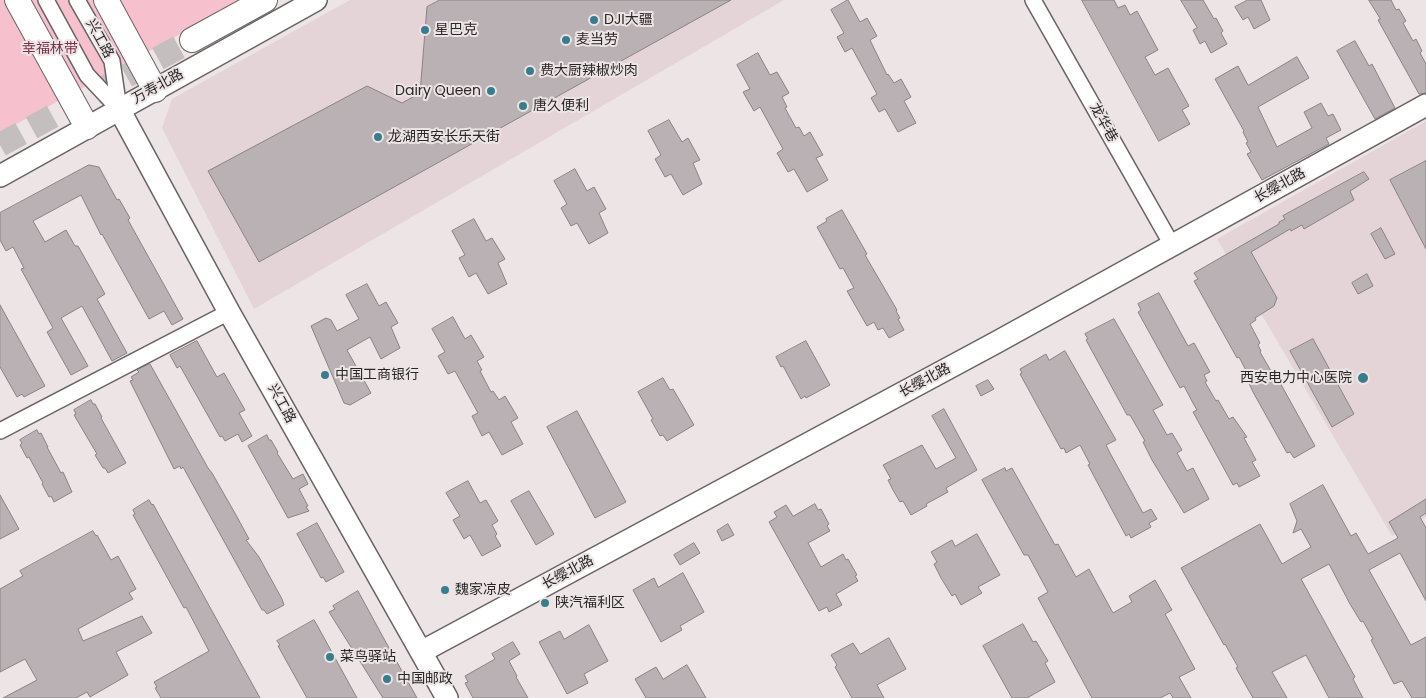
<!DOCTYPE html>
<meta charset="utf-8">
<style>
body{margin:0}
canvas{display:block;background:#ece4e5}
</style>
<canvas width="1426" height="698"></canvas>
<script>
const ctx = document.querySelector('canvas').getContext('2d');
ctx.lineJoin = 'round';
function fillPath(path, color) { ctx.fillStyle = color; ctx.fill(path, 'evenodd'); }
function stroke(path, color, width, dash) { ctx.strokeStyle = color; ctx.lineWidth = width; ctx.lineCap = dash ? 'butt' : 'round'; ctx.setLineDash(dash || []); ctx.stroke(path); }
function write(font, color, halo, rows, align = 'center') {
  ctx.font = font + ' Poppins,"Noto Sans SC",sans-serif'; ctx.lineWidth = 4; ctx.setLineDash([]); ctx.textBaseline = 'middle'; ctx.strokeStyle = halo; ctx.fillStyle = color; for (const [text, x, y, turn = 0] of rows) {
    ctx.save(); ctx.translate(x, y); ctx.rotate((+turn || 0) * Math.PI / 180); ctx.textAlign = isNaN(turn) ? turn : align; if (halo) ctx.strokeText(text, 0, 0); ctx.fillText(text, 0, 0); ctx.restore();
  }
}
fillPath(new Path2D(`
 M350,0H784L254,309L162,128L172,99Z
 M1426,121V517L1392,536L1217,239Z`), '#e5d4d7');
fillPath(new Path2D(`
 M0,0H242L0,133Z`), '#f6c0cd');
const building = new Path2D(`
 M440,0H731L259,262L208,171L367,86L402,103L420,93L427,7Z
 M848,0L860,22L867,18L877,36L870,40L887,75L888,74L894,83L901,79L911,97L904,101L916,123L898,132L885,109L879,112L871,98L877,94L852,48L845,52L837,37L844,33L831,10Z
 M1082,0H1114L1118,8L1125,5L1130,15L1137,11L1158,50L1145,57L1155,75L1168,68L1189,106L1182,110L1190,124L1159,141Z
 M1181,0H1203L1214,19L1216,18L1223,31L1221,33L1227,44L1211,53L1205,41L1200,44L1193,30L1197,28Z
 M1248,0H1261L1270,20L1254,29L1248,17L1243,20L1235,7Z
 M1369,0H1391L1396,10L1399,9L1406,21L1403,23L1413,41L1416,39L1422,51L1420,53L1426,64V93L1419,94L1378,20L1380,19Z
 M1355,41L1369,66L1372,64L1395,108L1375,119L1337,51Z
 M758,53L770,75L777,72L789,93L782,97L787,107L785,108L796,128L799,127L804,136L810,132L823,155L816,158L828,180L807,192L794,169L788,172L777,153L783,149L760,107L754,111L743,92L750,89L737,65Z
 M1297,57L1309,78L1258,107L1277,147L1312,128L1304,112L1321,103L1328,116L1333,114L1341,130L1326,138L1329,144L1262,180L1247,154L1251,152L1246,143L1248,142L1243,132L1244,131L1215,79L1238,66L1248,85Z
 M669,120L682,142L688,138L700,160L693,163L702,184L683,195L671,174L665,177L655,159L661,155L648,131Z
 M1426,161V249L1390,180Z
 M89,165L99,167L117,200L119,199L130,218L128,220L183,319L172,325L164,311L149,319L102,234L101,235L81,195L33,221L45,242L66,230L75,246H78L105,294L97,299L127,353L112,361L82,306L61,318L88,366L71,375L47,332L53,328L21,269L24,268L13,247L6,251L0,240V213Z
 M575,169L587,191L594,187L606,209L599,213L608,233L589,244L577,223L571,226L561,208L567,204L554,181Z
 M1364,172L1369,179L1350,191L1354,200L1304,229L1302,225L1291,231L1290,229L1251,252L1277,298L1274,306L1255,318L1256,320L1250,324L1260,343L1258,345L1261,351L1260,352L1271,371L1273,370L1315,446L1294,458L1290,452L1287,453L1253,392L1248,381L1251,380L1239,357L1237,358L1194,281L1198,279L1194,273L1279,224V222L1285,219L1283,216Z
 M842,210L867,254L865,255L897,310L896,311L900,318L898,319L904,330L889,338L883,328L878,330L874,322L867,326L847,291L854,288L843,268L840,269L817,227L827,221L826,219Z
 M474,219L486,241L492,238L505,259L498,263L507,284L488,294L476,273L469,277L459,258L465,255L452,231Z
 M1381,228L1395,254L1385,259L1371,234Z
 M1367,274L1373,286L1358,294L1352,283Z
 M367,284L379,306L386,302L398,323L391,327L400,348L381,359L370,337L347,350L371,393L350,405L344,403L311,326L326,318L331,320L337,331L359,319L346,295Z
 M1159,293L1188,346L1194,343L1210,372L1204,375L1207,381L1205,382L1216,401L1218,400L1229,419L1233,417L1247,437L1244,438L1256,460L1252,462L1260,476L1239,487L1237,483L1233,485L1193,412L1197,410L1194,405L1184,386L1180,388L1138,312L1141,310L1138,304Z
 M0,305L45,386L24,397L22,394L17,397L0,367Z
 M453,317L465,339L471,335L484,357L477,361L482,370L480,371L491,392L493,391L499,400L505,396L518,418L511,422L523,444L502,455L489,432L482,436L472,416L478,413L455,371L448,374L438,356L445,352L432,329Z
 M1114,319L1163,405L1153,410L1167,435L1172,433L1182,450L1177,453L1187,471L1193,468L1209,499L1184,513L1152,460L1143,442L1145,441L1130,415H1127L1086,340L1088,339L1085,334Z
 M1313,339L1354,414L1332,427L1290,351Z
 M197,341L217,377L224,373L245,410L239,413L252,436L242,442L238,434L225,441L222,436L220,437L180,366L177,368L170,355Z
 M806,341L830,385L806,398L805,396L801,399L783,366L781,367L776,357Z
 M1065,351L1116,440L1106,445L1110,453L1143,513L1151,509L1157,519L1149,523L1151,527L1131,538L1129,534L1126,536L1088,465L1090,464L1080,445L1066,453L1064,448L1061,449L1020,374L1022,373L1020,369L1046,354L1049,360Z
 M150,364L208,468L212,473L236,515L249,539L246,540L259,557L282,599L284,605L267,614L264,610H262L183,467L181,469L180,466L174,469L130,381L133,380L131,377L139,372L137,370Z
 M663,378L670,390L673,389L694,425L667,441L663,435L660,436L651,420L653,419L638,392Z
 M988,380L994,389L981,396L976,386Z
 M91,400L93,404H95L102,417L101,418L126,463L108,473L105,468H103L95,455L97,454L74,415L76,414L74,410Z
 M944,409L977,470L946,488L948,492L926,504L927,506L911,515L903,501L900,502L893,490L888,480L891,479L883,465L922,445L936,469L956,458L932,416Z
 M577,411L626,502L595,518L547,427Z
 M37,430L39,434L41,433L48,447H47L61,473L63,472L72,492L54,502L51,496L49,497L42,484L43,483L29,457L27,458L20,445L22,443L20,440Z
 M267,435L269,440H271L278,452L277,453L293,479L303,474L308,484L299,489L308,506L306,507L309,511L288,518L248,446Z
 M1005,468L1006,471L1012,468L1055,545L1058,544L1076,577L1089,569L1113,613L1132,602L1129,596L1155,580L1172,610L1165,614L1195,669L1179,677L1191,698H1173L1170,693L1160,698H1092L1038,598L1048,592L1028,555H1024L982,480Z
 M468,481L480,503L486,500L498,521L492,525L497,534L495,536L501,546L482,556L470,535L464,539L453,520L460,516L446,493Z
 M1323,485L1351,536L1356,533L1368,554L1398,538L1389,522L1426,499V513L1420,517L1426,528V601L1400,553L1369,570L1411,645L1426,637V698H1412L1402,681L1394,684L1371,640L1373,639L1363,621L1361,622L1350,604L1329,564L1301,579L1355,677L1353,679L1363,698H1329L1306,655L1272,672L1287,698H1253L1236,668L1238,667L1225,644L1224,645L1181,568L1260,524L1282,564L1311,547L1301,529L1293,533L1297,521L1290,504Z
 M529,491L554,534L536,545L511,501Z
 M0,495L19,529L0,539Z
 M149,500L152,505L153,504L260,698H161L155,688L157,687L154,682L209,651L186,607L184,608L133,515L135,514L133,510Z
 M815,504L818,510L821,509L829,524L827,526L830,531L808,543L821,567L843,554L846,560L848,559L857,575L855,576L858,581L836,594L842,605L829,612L827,607L819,611L769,522L777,517L774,512L786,505L793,516Z
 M317,523L344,572L326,582L323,577L321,578L297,534Z
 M728,524L734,535L722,541L717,531Z
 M93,531L96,536L97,535L111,560L118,556L136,589L129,593L133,599L78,629L83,641L142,616L152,633L116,652L128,675L90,697L87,692L76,698H3L37,680L25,659L0,672V589L23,576L20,571Z
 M977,534L1000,575L978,587L982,593L961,605L955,594L952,596L941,578L934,564L937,562L931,552L952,540L955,546Z
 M694,543L700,553L680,565L674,555Z
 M683,573L704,612L680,626L682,630L661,642L633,590L654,578L658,587Z
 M358,591L383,637L417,698H383L329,612L335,609L333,606Z
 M314,620L317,625L357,698H307L278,646L280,645L277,641Z
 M1023,624L1033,642L1036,641L1048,661L1045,663L1055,682L1027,698H1012L983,646Z
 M589,625L608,661L584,674L588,683L567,694L539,642L560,631L564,639Z
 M889,638L906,669L877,685L884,698H852L835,667L837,665L831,655L853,643L860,654Z
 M513,642L520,654L509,661L517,676L516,677L528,698H473L465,683L468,682L465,676L495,659L492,654Z
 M687,665L706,698H646L635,679L656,667L663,679Z`);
fillPath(building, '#b9b1b3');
stroke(building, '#8a8385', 1);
stroke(new Path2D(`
 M0,145L192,40`), '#c5bebf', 24, [24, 12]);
const street = new Path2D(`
 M46,0L87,75L119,109
 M77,0L112,61L119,109
 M1033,0L1172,245
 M0,431L229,312`);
const secondary = new Path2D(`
 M119,109L229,312L447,698
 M0,176L316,0
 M421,652L997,342L1426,105`);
const primary = new Path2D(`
 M17,0L87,127
 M106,0L155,90
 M192,40L265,0`);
stroke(street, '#6a6364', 18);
stroke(secondary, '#6a6364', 24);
stroke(primary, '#6a6364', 26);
stroke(street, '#fff', 15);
stroke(secondary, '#fff', 21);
stroke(primary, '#fff', 24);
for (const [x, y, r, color] of [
 [594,20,5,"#387d8b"],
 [425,30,5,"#387d8b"],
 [566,40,5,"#387d8b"],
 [530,71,5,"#387d8b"],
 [491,91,5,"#387d8b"],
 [523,106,5,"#387d8b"],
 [378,137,5,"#387d8b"],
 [325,375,5,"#387d8b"],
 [1363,378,6,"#387d8b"],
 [445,590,5,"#387d8b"],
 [545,603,5,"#387d8b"],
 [330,657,5,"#387d8b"],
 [387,679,5,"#387d8b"]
]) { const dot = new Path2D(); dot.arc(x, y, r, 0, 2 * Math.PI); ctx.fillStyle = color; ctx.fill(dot); stroke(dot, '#ece4e5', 2); }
write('14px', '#2a2727', '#ece4e5', [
 ["DJI大疆",604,20],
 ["星巴克",435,30],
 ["麦当劳",576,40],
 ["费大厨辣椒炒肉",540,71],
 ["Dairy Queen",481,91,"right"],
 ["唐久便利",533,106],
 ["龙湖西安长乐天街",388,137],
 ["中国工商银行",335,375],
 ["西安电力中心医院",1352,378,"right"],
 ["魏家凉皮",455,590],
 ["陕汽福利区",555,603],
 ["菜鸟驿站",340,657],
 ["中国邮政",397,679]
], 'left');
write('14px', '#2a2727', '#ece4e5', [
 ["兴工路",99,39,61],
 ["万寿北路",158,87,-29],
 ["龙华巷",1103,123,61],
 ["长缨北路",1280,186,-29],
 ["长缨北路",925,381,-28],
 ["兴工路",281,404,61],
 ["长缨北路",568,573,-28]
]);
write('14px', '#7d314a', '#ece4e5', [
 ["幸福林带",50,49]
]);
</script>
